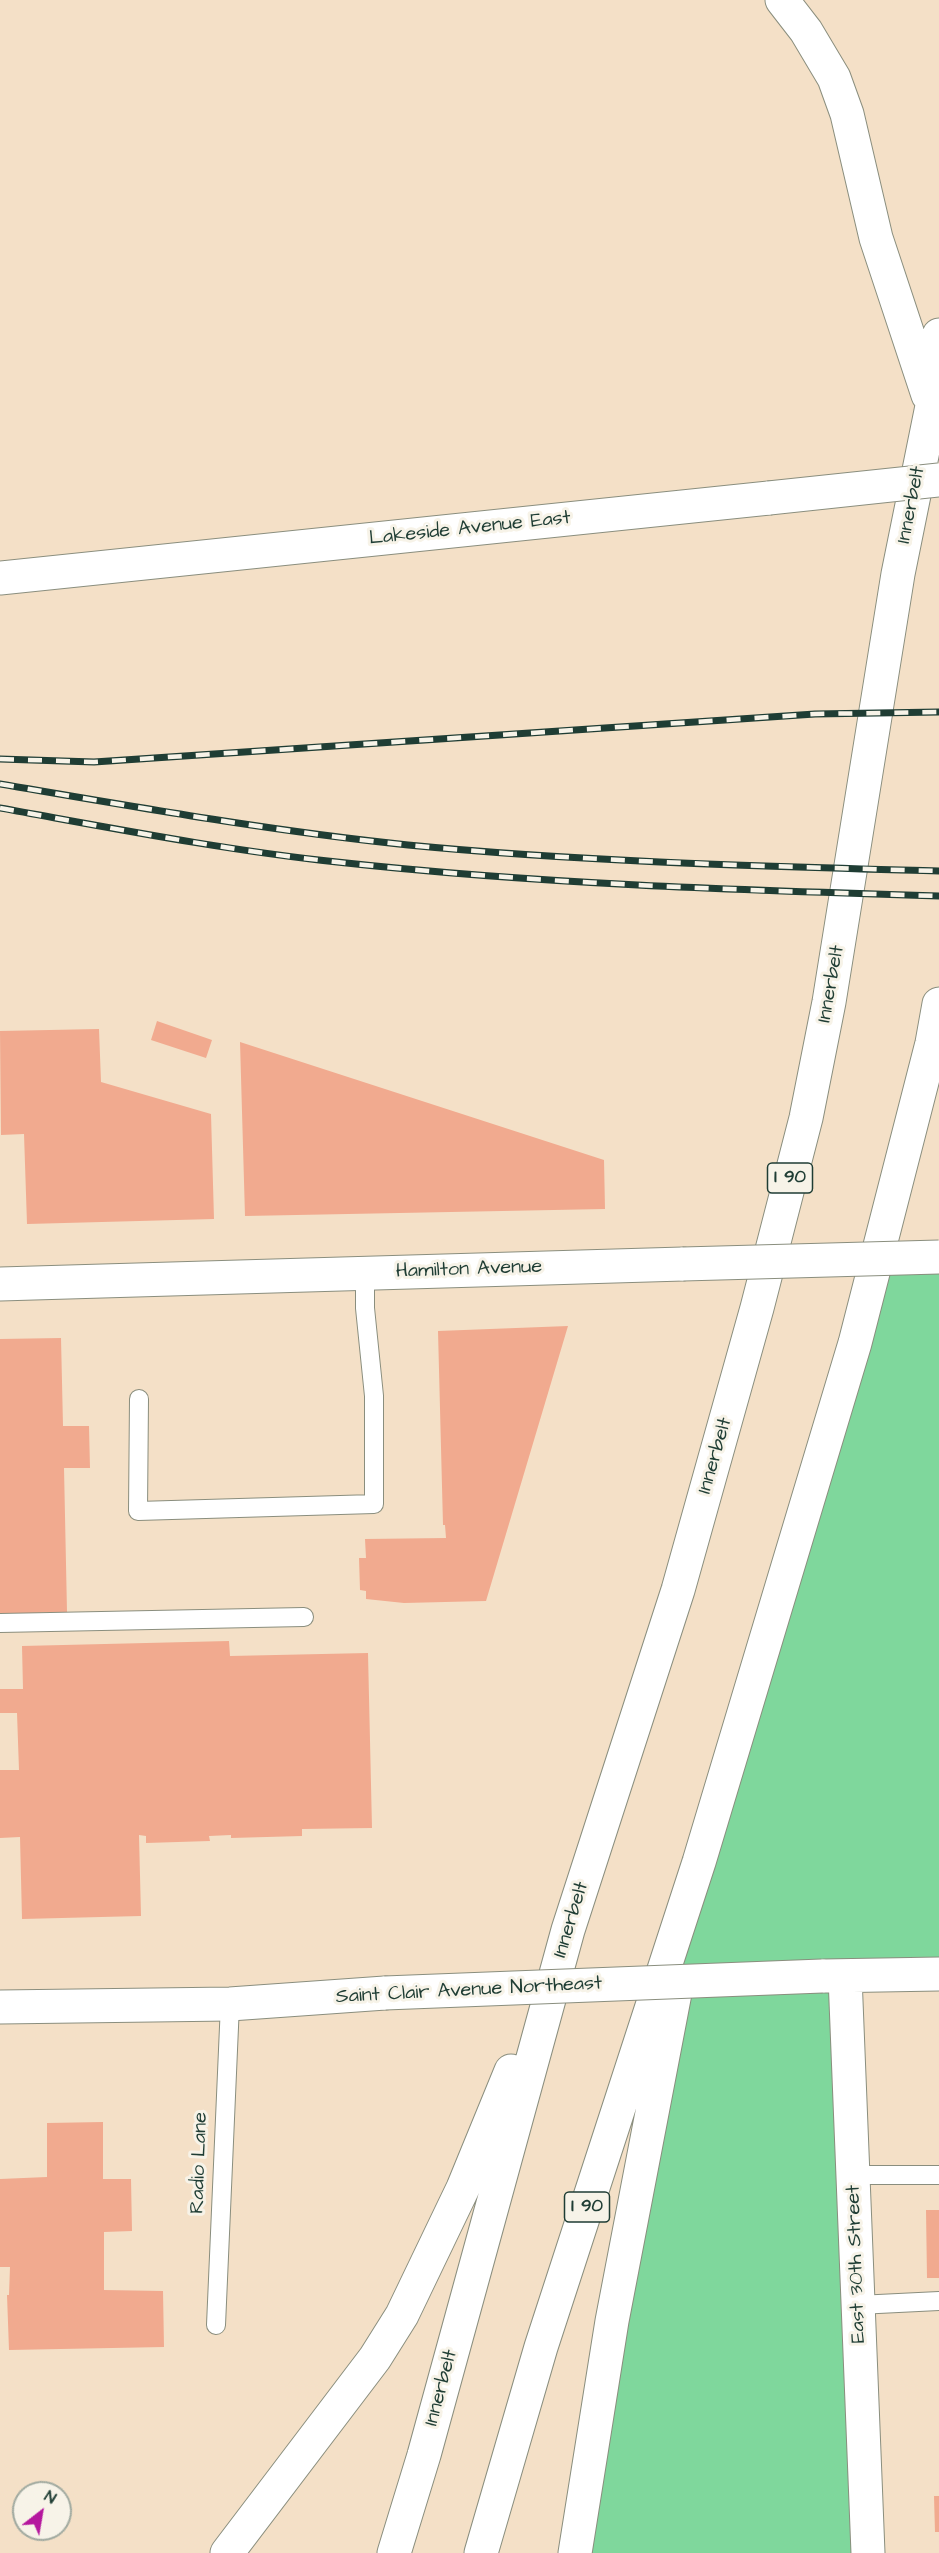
<!DOCTYPE html>
<style>
body{margin:0}
#map{position:relative;width:939px;height:2553px;overflow:hidden;background:#f4e0c7;font-family:"Architects Daughter",sans-serif}
canvas{display:block}
.north{position:absolute;left:12px;top:2481px;width:60px;height:60px;box-sizing:border-box;background:#f7f3e8;border:2px solid #a1aaa0;border-radius:50%;rotate:31deg;font-size:16px;font-weight:700;line-height:24px;text-align:center;color:#1f3d34}
.north::after{content:'';display:block;margin:auto;width:21px;height:27px;background:#b5179e;clip-path:polygon(50% 0,100% 100%,50% 72%,0 100%)}
</style>
<div id="map">
<canvas width="939" height="2553"></canvas>
<div class="north">N</div>
</div>
<script>
const ctx = document.querySelector('canvas').getContext('2d');
ctx.lineJoin = 'round';
function fillPath(path, color) { ctx.fillStyle = color; ctx.fill(path, 'evenodd'); }
function stroke(path, color, width, dash) { ctx.strokeStyle = color; ctx.lineWidth = width; ctx.lineCap = dash ? 'butt' : 'round'; ctx.setLineDash(dash || []); ctx.stroke(path); }
function write(font, color, halo, rows, align = 'center') {
  ctx.font = font + ' "Architects Daughter",sans-serif'; ctx.lineWidth = 6; ctx.setLineDash([]); ctx.textBaseline = 'middle'; ctx.strokeStyle = halo; ctx.fillStyle = color; for (const [text, x, y, turn = 0] of rows) {
    ctx.save(); ctx.translate(x, y); ctx.rotate((+turn || 0) * Math.PI / 180); ctx.textAlign = isNaN(turn) ? turn : align; if (halo) ctx.strokeText(text, 0, 0); ctx.fillText(text, 0, 0); ctx.restore();
  }
}
fillPath(new Path2D(`
 M939,1257V1974L845,1976L868,2553H575L699,1862L876,1259Z`), '#7fd79c');
fillPath(new Path2D(`
 M157,1021L212,1040L206,1058L151,1040Z
 M99,1029L101,1082L211,1114L214,1219L27,1224L24,1134L1,1135L0,1031Z
 M240,1042L604,1160L605,1209L245,1216Z
 M568,1326L486,1601L404,1603L366,1599V1591L360,1590L359,1558H366L365,1539L446,1538L445,1525H443L438,1331Z
 M61,1338L63,1426H89L90,1468H64L67,1612L0,1614V1339Z
 M229,1641L230,1656L368,1653L372,1828L302,1829V1836L231,1838V1835L209,1836L210,1841L146,1843V1836L139,1835L141,1916L22,1919L20,1837L0,1838V1770H19L17,1713H0V1689H23L22,1646Z
 M103,2122V2179H131L132,2231L104,2232V2290L163,2291L164,2347L9,2350L7,2295H9L10,2267H0V2179L47,2177V2123Z
 M926,2210H939V2278H927Z
 M934,2496H939V2532H935Z`), '#f1aa8f');
const lane = new Path2D(`
 M139,1399L138,1511L374,1504V1396L365,1308V1273
 M0,1623L304,1617
 M853,2175H939
 M858,2305L939,2301
 M216,2325L230,2004`);
const street = new Path2D(`
 M0,578L769,498
 M0,1284L683,1264`);
const secondary = new Path2D(`
 M824,1976L939,1974
 M845,1976L868,2553
 M0,2007L230,2004L385,1993`);
const highway = new Path2D(`
 M782,0L806,31L834,78L847,114L876,238L928,395
 M227,2553L375,2358L402,2315L463,2188L511,2071
 M394,2553L424,2455L568,1930L678,1590L757,1308L806,1118L829,1002L898,574L932,406L939,335
 M481,2553L541,2347L699,1862L855,1343L932,1043L939,1004
 M575,2553L612,2321L676,1988`);
stroke(lane, '#8a8e7e', 20);
stroke(street, '#8a8e7e', 35);
stroke(secondary, '#8a8e7e', 35);
stroke(highway, '#8a8e7e', 35);
stroke(lane, '#fff', 18);
stroke(street, '#fff', 33);
stroke(secondary, '#fff', 33);
stroke(highway, '#fff', 33);
const rail = new Path2D(`
 M0,759L94,762L815,714L939,712
 M0,784C136,807 271,831 408,845C585,862 762,866 939,871
 M0,808C112,828 224,850 337,862C537,884 738,890 939,896`);
stroke(rail, '#1f3d34', 7);
stroke(rail, '#f7f3e8', 4.5, [14]);
const streetBridge = new Path2D(`
 M769,498L939,480
 M683,1264L939,1257`);
const secondaryBridge = new Path2D(`
 M385,1993L822,1976`);
stroke(streetBridge, '#8a8e7e', 35, []);
stroke(secondaryBridge, '#8a8e7e', 35, []);
stroke(streetBridge, '#fff', 33);
stroke(secondaryBridge, '#fff', 33);
for (const [x, y, w] of [
 [790,1178,45],
 [587,2207,45]
]) { const box = new Path2D(); box.roundRect(x - w / 2, y - 15, w, 30, 4.5); ctx.fillStyle = '#f7f3e8'; ctx.fill(box); stroke(box, '#1f3d34', 1.5); }
write('bold 18px', '#1f3d34', null, [
 ["I 90",790,1178],
 ["I 90",587,2207]
]);
write('20px', '#1f3d34', '#f7f3e8', [
 ["Innerbelt",912,505,-79],
 ["Lakeside Avenue East",470,529,-6],
 ["Innerbelt",832,984,-80],
 ["Hamilton Avenue",469,1270,-2],
 ["Innerbelt",716,1456,-74],
 ["Innerbelt",572,1920,-73],
 ["Saint Clair Avenue Northeast",469,1991,-3],
 ["Radio Lane",200,2163,-88],
 ["East 30th Street",857,2264,-92],
 ["Innerbelt",442,2388,-75]
]);
</script>
